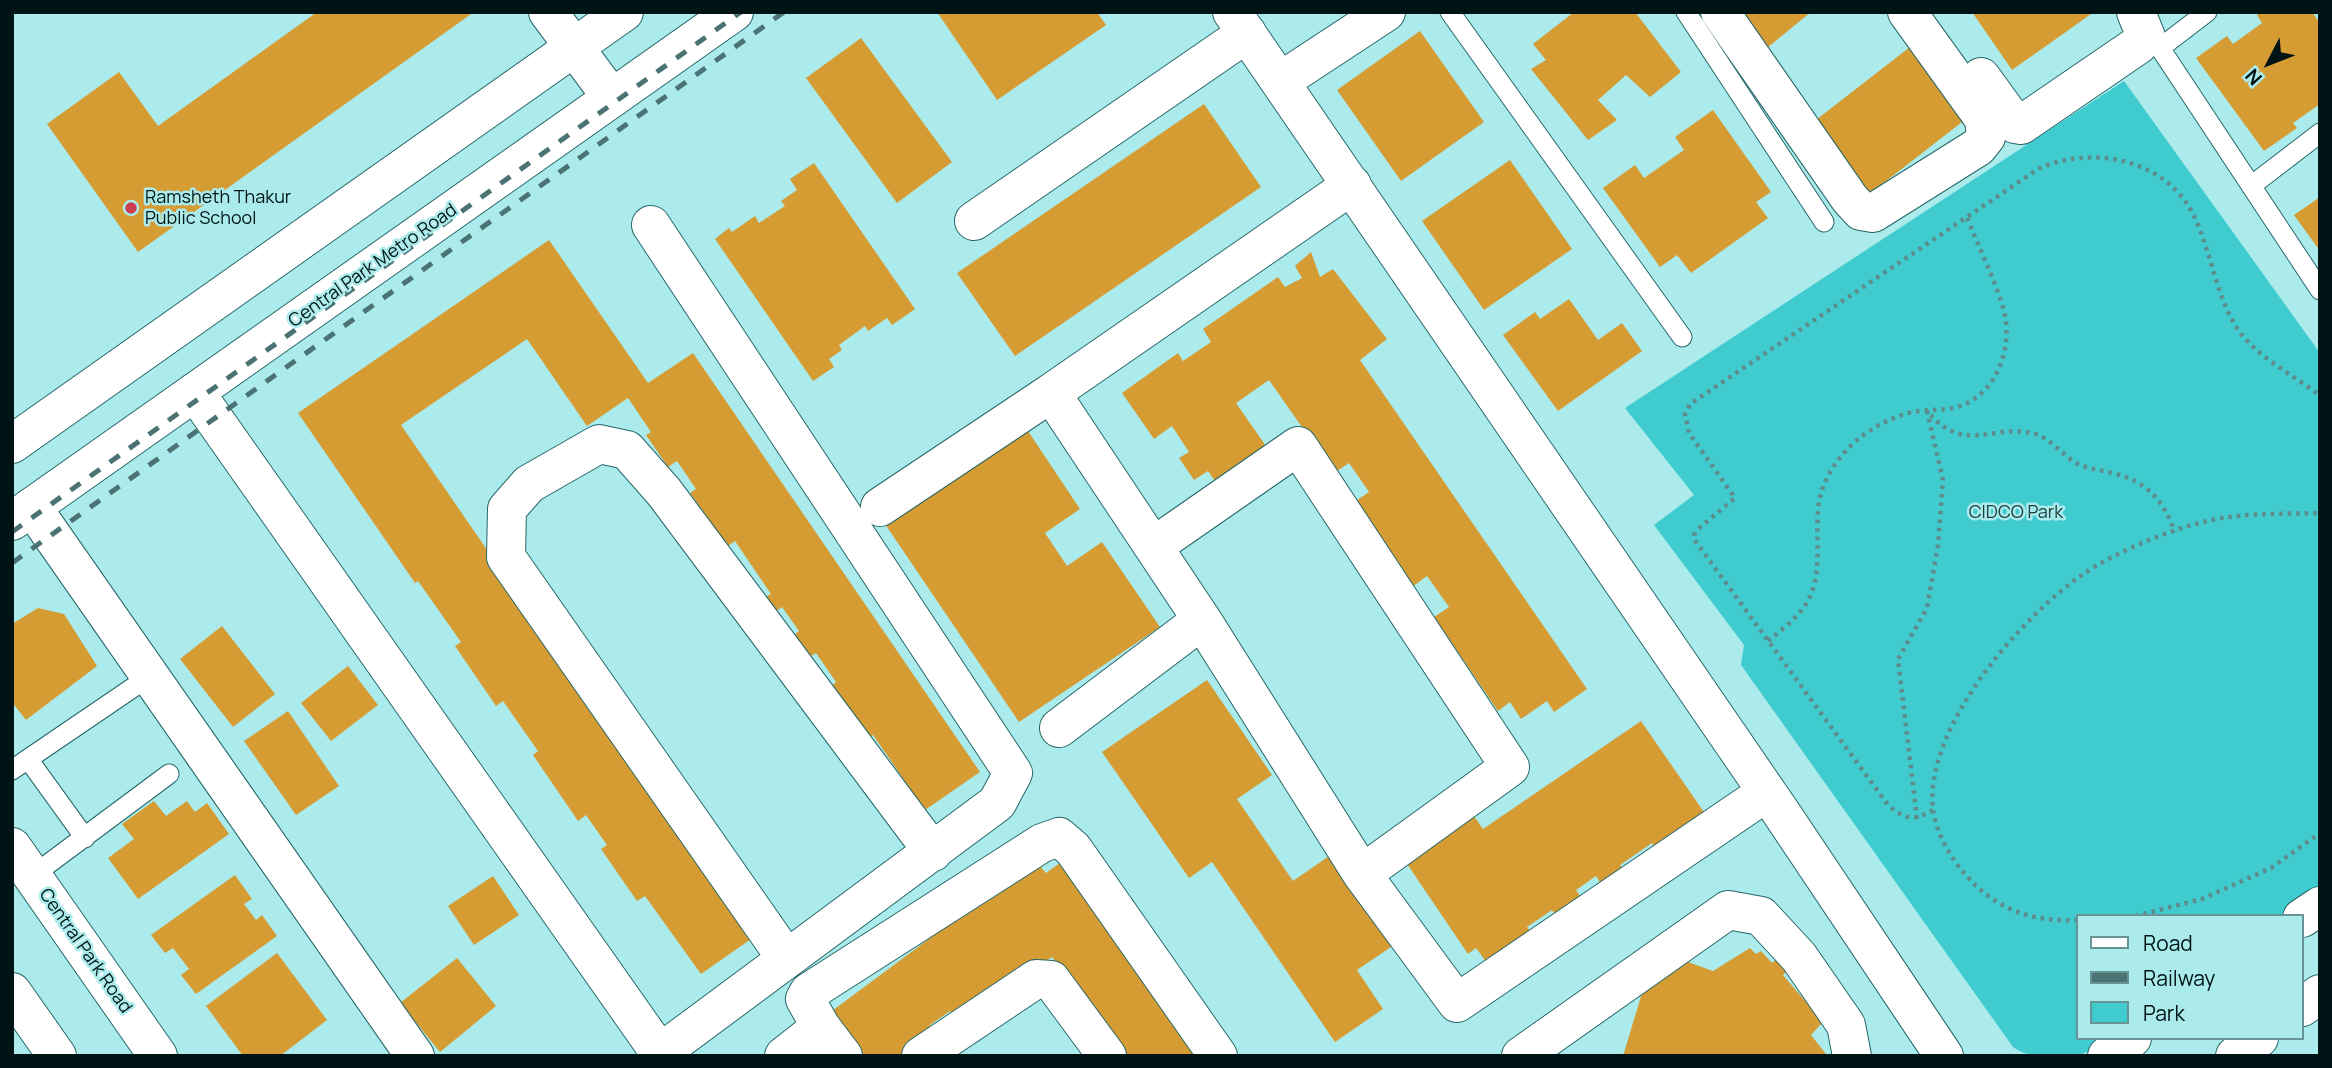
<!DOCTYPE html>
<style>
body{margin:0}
#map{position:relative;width:2332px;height:1068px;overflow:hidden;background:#abebec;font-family:Manrope,sans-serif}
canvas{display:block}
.frame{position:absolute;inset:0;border:14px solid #001415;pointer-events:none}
.legend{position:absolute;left:2076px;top:914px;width:228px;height:126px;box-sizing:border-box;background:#abebec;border:2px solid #679596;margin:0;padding:9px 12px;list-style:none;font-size:21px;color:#001415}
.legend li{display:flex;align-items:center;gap:14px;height:35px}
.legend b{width:35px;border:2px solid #679596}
.north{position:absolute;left:2234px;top:28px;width:70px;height:70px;-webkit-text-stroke:5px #abebec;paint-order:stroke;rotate:228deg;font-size:19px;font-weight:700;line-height:28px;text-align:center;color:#001415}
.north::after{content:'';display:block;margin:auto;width:24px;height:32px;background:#001415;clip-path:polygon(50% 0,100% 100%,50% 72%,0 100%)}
</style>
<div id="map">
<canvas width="2332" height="1068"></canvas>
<div class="frame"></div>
<ul class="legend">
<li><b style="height:9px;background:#fff"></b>Road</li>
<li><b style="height:9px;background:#4b7374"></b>Railway</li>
<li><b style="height:19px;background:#40cbcf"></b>Park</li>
</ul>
<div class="north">N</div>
</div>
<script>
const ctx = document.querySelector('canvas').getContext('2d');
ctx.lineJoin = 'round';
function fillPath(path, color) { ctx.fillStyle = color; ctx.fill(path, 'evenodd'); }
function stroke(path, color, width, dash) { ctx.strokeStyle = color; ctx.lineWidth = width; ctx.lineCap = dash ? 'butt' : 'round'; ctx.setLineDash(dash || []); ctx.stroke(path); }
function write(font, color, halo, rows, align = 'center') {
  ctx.font = font + ' Manrope,sans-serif'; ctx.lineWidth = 5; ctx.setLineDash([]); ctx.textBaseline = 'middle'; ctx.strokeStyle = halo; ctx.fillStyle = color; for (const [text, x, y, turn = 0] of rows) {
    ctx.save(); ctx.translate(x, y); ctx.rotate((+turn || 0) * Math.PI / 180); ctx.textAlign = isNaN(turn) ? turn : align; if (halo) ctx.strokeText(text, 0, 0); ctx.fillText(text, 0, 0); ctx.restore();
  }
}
fillPath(new Path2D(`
 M2124,81L2320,353V887L2280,916H2078V1038H2108C2102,1042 2096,1048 2089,1051C2069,1061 2030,1060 2013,1047L1741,665L1744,645L1654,525L1694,495L1625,408Z`), '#40cbcf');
fillPath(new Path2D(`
 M317,12H474L138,252L47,124L119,72L158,126Z
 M937,12H1097L1106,25L997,100Z
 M1574,12H1635L1681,72L1650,97L1626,75L1598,100L1617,120L1588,140L1531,69L1546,60L1533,44Z
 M1738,12H1811L1767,48Z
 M1972,12H2094L2012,70Z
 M2260,12H2312L2320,23V104L2293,123L2297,128L2264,151L2196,58L2227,36L2233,44L2262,23L2257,15Z
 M1420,31L1484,122L1401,181L1337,90Z
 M861,38L952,162L897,203L806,78Z
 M1910,47L1966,119L1868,195L1812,123Z
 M1204,104L1261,187L1015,356L957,273Z
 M1713,110L1771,192L1756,202L1768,218L1691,273L1677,255L1660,267L1603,188L1635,165L1644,178L1684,150L1675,137Z
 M1510,160L1572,249L1484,310L1422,221Z
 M814,163L915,309L892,325L887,318L868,331L865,326L839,345L842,350L829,359L834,367L813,381L715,239L729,228L732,232L755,216L759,223L785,206L781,201L797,190L790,179Z
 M2320,197V251L2294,215Z
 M549,240L648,383L693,353L980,772L925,810L916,797L911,800L904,791L909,787L873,735L866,740L830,687L836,682L816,653L809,657L794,635L799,631L782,607L775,612L765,597L771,594L735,541L728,546L690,493L696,489L677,461L668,467L646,435L651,432L628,398L587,426L527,339L401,425L754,937L701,974L645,896L637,901L601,849L607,845L586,815L578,821L533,755L538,751L503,701L496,706L455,646L461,642L418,581L415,583L298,413Z
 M1311,252L1320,277L1333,269L1387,339L1360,360L1587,689L1554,712L1547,701L1521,719L1510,702L1498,711L1434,617L1449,607L1427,576L1412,587L1354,502L1369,492L1349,463L1334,473L1269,380L1236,403L1268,449L1217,484L1208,471L1194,480L1179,458L1189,452L1172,426L1154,439L1122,393L1178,353L1183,361L1211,342L1203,329L1278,277L1285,287L1302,278L1295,266Z
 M1569,299L1598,340L1622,323L1642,351L1558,411L1503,335L1535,312L1540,319Z
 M1026,428L1080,509L1045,533L1067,566L1102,542L1160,627L1019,722L885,524Z
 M38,608L64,614L97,666L26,720L12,702V624Z
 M222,626L275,694L233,727L180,659Z
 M348,666L378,705L331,741L301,703Z
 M1207,680L1272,775L1237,799L1293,881L1335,852L1397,943L1357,970L1383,1009L1335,1042L1212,862L1189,878L1102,752Z
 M288,711L339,786L296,815L244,741Z
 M1641,721L1708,818L1658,852L1652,843L1620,865L1625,872L1603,887L1596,876L1576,890L1582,899L1557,917L1552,910L1527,927L1531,932L1487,963L1476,948L1468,954L1403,858L1471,812L1483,829Z
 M154,801L166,816L187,801L195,812L207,803L229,834L138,899L108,858L134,839L122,824Z
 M1035,860L1046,873L1064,860L1205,1056H1121L1052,957L958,1022L950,1011L930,1025L938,1036L919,1042L900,1056H861L832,1011Z
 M235,875L252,899L244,904L256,920L262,915L277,936L196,994L181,975L189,969L173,948L165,953L151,935Z
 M493,876L519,915L474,945L448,906Z
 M1750,948L1756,954L1761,951L1772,963L1781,955L1790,968L1783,975L1823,1022L1811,1035L1826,1054L1623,1056L1649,970L1674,957L1713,971Z
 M277,953L327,1020L280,1056H243L206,1006Z
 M457,958L496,1006L440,1052L400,1003Z`), '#d69c34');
const service = new Path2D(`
 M1450,12L1682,337
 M1686,12L1824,222
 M2207,12L2160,48L2320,290
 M2251,186L2320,133
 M12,770L28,759
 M85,838L28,759L150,676
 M32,876L169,774`);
const minor = new Path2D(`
 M548,12L612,98
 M1232,12L1782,814L1944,1056
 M1720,12L1850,199L1861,211L1873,213L1978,147L1986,137L1984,119L1907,12
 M1981,77L2015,124L2021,125L2138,45L2146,37L2136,12
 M1281,81L1386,12
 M974,221L1247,33
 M651,225L1013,773L997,803L660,1053
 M195,392L662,1056
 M32,507L415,1056
 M880,507L1051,393
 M1154,546L1298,446L1510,767L1362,874
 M1202,620L1362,874L1457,1003L1767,792
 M1059,728L1202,620L1051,393L1352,185
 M2302,918L2320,906
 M786,958L506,557L507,509L529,484L599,444L627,450L664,492L933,852
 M2302,1007L2320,994
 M821,1027L843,1056
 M784,1056L821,1027L805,999L809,992L1042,843L1059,837L1073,849L1218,1056
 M921,1056L1036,979L1051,980L1107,1056
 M1521,1056L1728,910L1761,916L1799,957L1846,1025L1852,1056
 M2107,1056L2132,1038
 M2235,1056L2259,1038`);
const secondary = new Path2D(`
 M12,444L624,12
 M12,521L734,12`);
const primary = new Path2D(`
 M12,847L158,1056
 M12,992L57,1056`);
stroke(service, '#266668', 21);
stroke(minor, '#266668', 40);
stroke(secondary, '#266668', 40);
stroke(primary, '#266668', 40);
stroke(new Path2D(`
 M1768,641C1780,631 1794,621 1803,608C1831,571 1806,520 1826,480C1841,448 1872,424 1905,414C1920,409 1937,411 1953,408C1991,400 2010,358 2006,322C2004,298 1976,242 1967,217
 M1933,810C1913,821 1906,820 1888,805L1696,542L1694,535L1697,530L1735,498L1689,433L1685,414L1690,404L2038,169C2092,144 2168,159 2195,218C2212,255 2215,293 2237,328C2257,358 2293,374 2320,396
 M1917,819L1898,659L1927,608L1938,545L1943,480L1927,411C1964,455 1990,424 2032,433C2050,437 2061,454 2076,463C2088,469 2100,470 2112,473C2147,481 2163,500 2175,532
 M2135,916L2202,899L2271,868L2320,833
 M2078,920C2032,922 1996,910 1965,874C1950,857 1936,833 1933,809C1924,728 2020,618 2082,575C2118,550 2186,522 2229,517C2259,513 2290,514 2320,513`), '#5e8b8c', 4.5, [3.5, 5]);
stroke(service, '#fff', 19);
stroke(minor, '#fff', 38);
stroke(secondary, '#fff', 38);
stroke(primary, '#fff', 38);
stroke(new Path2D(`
 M12,532L741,12
 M12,563L784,12`), '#4b7374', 5, [12, 12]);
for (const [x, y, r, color] of [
 [131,208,7,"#cd3d4f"]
]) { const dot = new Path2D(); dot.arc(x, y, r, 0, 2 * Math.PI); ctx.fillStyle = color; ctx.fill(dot); stroke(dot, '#abebec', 2.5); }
write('18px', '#001415', '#abebec', [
 ["Ramsheth Thakur",145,198],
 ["Public School",145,219]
], 'left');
write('18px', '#001415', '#abebec', [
 ["Central Park Metro Road",373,266,-35],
 ["Central Park Road",85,951,55]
]);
write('18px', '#1b3d3e', '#abebec', [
 ["CIDCO Park",2016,513]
]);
</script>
